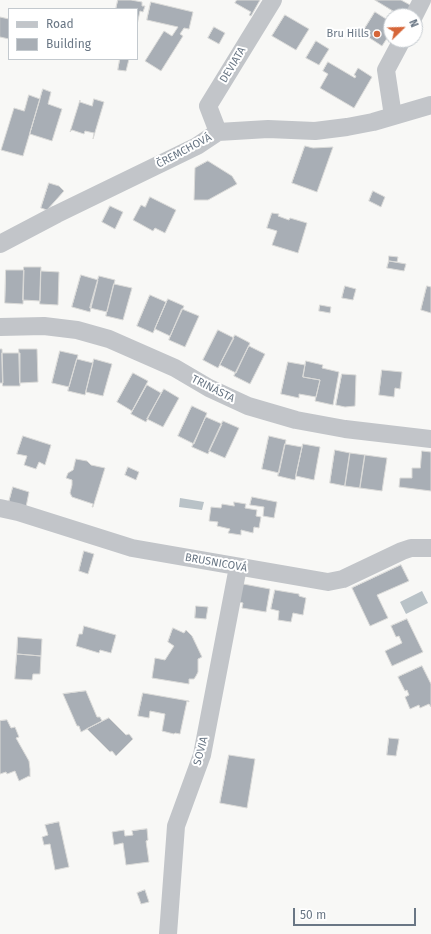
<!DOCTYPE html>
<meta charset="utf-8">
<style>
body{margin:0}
#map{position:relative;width:431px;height:934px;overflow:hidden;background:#f8f8f6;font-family:"Fira Sans",sans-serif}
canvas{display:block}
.legend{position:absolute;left:8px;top:8px;width:130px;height:52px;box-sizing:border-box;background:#fff;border:1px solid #c3c9ce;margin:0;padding:5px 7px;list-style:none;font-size:12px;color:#6a7785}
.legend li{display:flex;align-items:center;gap:8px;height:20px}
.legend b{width:20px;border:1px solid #c3c9ce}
.north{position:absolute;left:383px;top:8px;width:40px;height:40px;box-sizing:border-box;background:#fff;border:1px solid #c3c9ce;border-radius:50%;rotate:67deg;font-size:11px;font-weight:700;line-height:16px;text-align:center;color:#6a7785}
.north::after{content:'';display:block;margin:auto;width:14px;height:18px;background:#d66639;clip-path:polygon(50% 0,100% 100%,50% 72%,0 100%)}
.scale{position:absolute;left:293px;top:908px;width:123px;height:18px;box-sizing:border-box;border:2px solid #6a7785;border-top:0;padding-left:5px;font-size:12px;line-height:14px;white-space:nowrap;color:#6a7785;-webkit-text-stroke:3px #fff;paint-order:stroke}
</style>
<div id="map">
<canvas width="431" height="934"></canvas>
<ul class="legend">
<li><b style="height:5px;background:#c2c5c9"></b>Road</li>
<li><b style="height:11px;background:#a8aeb5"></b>Building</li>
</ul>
<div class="north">N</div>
<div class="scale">50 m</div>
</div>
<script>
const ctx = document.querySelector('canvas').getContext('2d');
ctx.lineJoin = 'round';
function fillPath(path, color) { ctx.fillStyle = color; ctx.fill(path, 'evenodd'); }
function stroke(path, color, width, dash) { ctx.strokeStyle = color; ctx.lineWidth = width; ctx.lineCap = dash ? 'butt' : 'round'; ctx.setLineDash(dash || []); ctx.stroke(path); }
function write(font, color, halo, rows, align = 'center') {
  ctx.font = font + ' "Fira Sans",sans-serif'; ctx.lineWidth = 4; ctx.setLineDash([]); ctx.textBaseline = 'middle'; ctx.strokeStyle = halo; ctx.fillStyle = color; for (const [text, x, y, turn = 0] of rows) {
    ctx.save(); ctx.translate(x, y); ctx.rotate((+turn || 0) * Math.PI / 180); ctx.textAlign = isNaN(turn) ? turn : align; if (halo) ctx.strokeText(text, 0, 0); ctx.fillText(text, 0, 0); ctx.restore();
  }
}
fillPath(new Path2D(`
 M180,498L204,502L202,510L179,507Z
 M422,591L428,603L406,614L400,602Z`), '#b9c2c7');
const building = new Path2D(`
 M118,0H131L142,2V6H145L143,12L140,11L137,25V9H116Z
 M237,0H260L251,16L249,15L251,12L235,3Z
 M375,0H401L412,6L406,16H396L393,14L394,12Z
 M151,2L193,12L189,29L184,28L180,34L183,36L161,71L145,61L164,31L172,36L178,27L147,20Z
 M375,12L391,22V32L382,46L362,33Z
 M285,15L309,29L296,50L272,36Z
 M0,17L9,19V39L0,37Z
 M214,27L225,33L219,44L208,38Z
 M316,41L329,49L319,65L306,58Z
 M120,59H129L126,71L118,70Z
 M328,62L355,78L356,76L354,75L358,68L372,77L354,108L320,88L328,74L323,71Z
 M43,89L51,92L48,104L62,109L52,141L30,134Z
 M29,95L40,99L23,156L1,150L14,108L24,111Z
 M94,99L104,102L93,139L94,133L85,131L84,134L72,130L70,132L80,100V102L92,106Z
 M305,146L313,148L333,147L317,192L292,183Z
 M208,161L232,176L237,184L208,200H194L195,168Z
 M49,183L59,186L64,191L47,210L41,208Z
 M373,191L385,197L381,207L369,201Z
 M150,197L176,210L165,233L155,228L153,231L133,220L141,205L145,207Z
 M110,206L123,212L115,229L102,222Z
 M272,213L279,214L278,216L289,220L290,218L307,223L298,253L272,245L277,231L267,228Z
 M389,256L398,257L397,262L389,261Z
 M389,261L406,264L404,271L387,268Z
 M24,267H41L40,301L23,300Z
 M6,270H24L23,304L5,303Z
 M41,271L59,272L58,305L40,304Z
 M81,275L98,280L90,312L72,307Z
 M99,276L115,280L107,312L90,308Z
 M114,284L132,288L123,320L106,316Z
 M345,286L356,289L353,300L342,298Z
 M427,286L431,287V313L421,310Z
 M150,295L166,302L153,333L137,326Z
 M168,299L184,306L170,336L155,329Z
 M320,305L331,307L330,313L319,311Z
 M182,309L199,316L185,347L169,340Z
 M218,330L234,338L218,368L203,360Z
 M235,335L250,343L236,373L220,365Z
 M249,346L265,354L250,384L234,376Z
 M0,349H2L3,383H0Z
 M19,349H37L38,382L20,383Z
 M60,351L78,355L69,387L52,383Z
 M2,353H20V386H3Z
 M77,359L93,363L85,395L68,391Z
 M94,359L112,364L103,396L86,392Z
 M306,361L323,365L322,368L339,372L333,405L315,401L320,380L303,377Z
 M288,362L305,365L303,377L320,380L316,397L299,394V398L281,394Z
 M382,370L402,372L400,389L395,388L394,397L379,395Z
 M133,373L148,381L132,411L117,402Z
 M342,374L356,375L355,406L345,407L336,405Z
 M147,385L161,393L146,422L131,414Z
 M164,389L179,398L163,427L147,419Z
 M192,406L207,413L194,444L178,436Z
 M206,417L222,424L208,454L192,447Z
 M223,421L239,428L225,458L209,451Z
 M23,436L51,445L45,465L39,462L36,469L24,465L27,456L17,454Z
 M269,436L286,440L279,473L262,469Z
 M285,444L302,447L295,480L278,476Z
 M303,444L320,447L314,480L296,476Z
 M335,450L350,453L345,486L330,483Z
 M422,451L431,452V491L399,487L400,478H412V468H420Z
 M350,453L365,455L360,488L345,486Z
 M365,455L387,458L382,491L360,488Z
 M76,459L87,461L91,465L105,468L93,507H92L93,504L72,497L70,493L72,485V480L66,478L68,473L73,470Z
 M128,467L139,472L136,480L125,475Z
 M13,487L29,492L26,507L9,502Z
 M252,497L277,502L274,518L263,516L264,507L250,505Z
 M234,502L246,504L245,508L257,510L256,516L261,517L259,528L254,527L253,533L241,530V535L228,533L230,529L217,526L218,522L209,521L211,507L221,508L222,504L234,506Z
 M84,551L94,554L88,574L79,571Z
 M401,565L409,581L377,595L388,618L370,626L352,588Z
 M238,583L270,589L266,612L242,608L243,603L235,601Z
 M275,590L299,594V596L306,598L303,615L293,613L291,622L278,620L279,611L271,609Z
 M196,606L208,607L206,619L195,618Z
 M407,619L423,652L392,666L385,651L402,643L399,636L396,637L391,626Z
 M84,626L116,635L111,653L100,650L99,653L76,646L79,634H82Z
 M173,628L184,633L186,630L192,636L202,657L198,659V672L196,676L194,679H189V684L152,678L155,658L165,660L174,646L168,642Z
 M18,637L42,639L41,656L17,654Z
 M17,654L41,656L40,674H33L32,680L15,679Z
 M422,666L431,684V707L429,704L420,708L419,705L410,709L405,697L409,695L407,690L405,691L398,677Z
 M86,691L97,717H100L102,721L81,732L79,726H77L63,694Z
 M143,693L189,701V702L187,701L180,734L175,733L174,734L162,731L165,714L150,711L149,718L138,716Z
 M109,718L126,735L129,734L133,739L116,756L112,751L110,752L87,729Z
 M7,720L11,728L15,727L19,737L16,738L29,761L30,769V777L29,776L19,781L15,771L7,774L6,772L0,774V721Z
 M389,738L399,739L396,756L387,755Z
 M229,755L255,759L247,808L220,803Z
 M59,822L69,867L55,870L50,844L44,845L42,837L48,835L45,825Z
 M147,829L148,840L146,841L149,862L126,865L123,843L114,845L112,832L124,830L125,836L133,835L132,831Z
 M145,890L149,902L141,904L137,893Z`);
fillPath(building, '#a8aeb5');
stroke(building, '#dadad8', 1);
stroke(new Path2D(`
 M414,16L422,0
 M393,116L386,70L402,40
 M218,132L208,106L273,0
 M0,244L57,214L197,146L218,132L268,129L315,131L347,127L373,122L431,105
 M0,327L44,326L77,330L109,339L175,368L209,388L248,406L296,420L345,429L431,439
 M0,508L18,512L132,548L328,582L343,579L402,551L411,548H431
 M168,934L176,826L202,755L238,567`), '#c2c5c9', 18);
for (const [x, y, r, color] of [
 [377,34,4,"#d66639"]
]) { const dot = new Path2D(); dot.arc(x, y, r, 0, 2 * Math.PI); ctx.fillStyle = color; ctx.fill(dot); stroke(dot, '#fff', 1.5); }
write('11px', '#6a7785', '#fff', [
 ["Bru Hills",369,34]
], 'right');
write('11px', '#6a7785', '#fff', [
 ["DEVIATA",233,65,-59],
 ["ČREMCHOVÁ",184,151,-28],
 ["TRINÁSTA",213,389,27],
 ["BRUSNICOVÁ",216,563,10],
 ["SOVIA",201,751,-75]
]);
</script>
